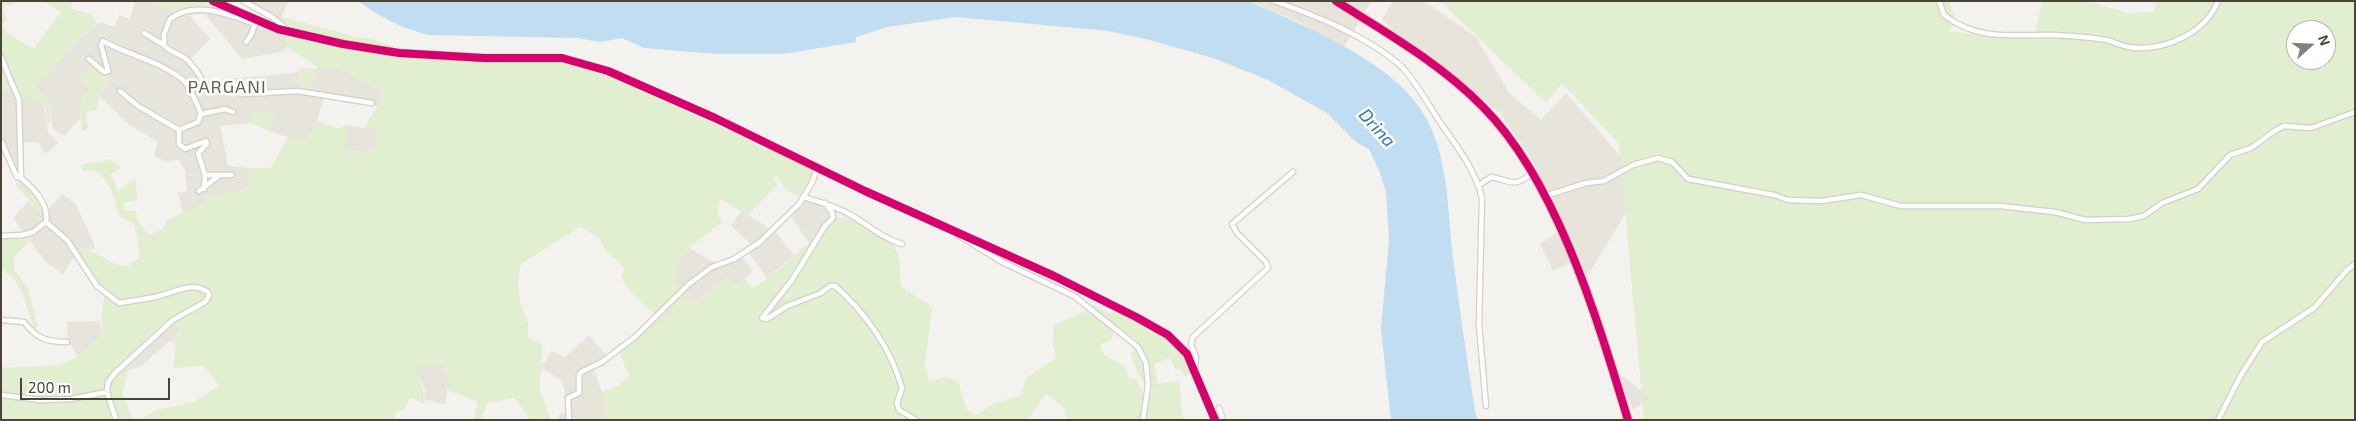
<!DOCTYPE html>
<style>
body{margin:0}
#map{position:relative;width:2356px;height:421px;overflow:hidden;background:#f4f2ee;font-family:"Exo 2",sans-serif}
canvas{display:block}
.frame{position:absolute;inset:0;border:2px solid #4b4439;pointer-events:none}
.north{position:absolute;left:2286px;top:20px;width:50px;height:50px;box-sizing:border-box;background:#fff;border:1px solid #b7b4b0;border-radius:50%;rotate:70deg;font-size:14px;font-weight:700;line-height:20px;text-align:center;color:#4b4439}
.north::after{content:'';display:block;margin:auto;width:18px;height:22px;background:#868178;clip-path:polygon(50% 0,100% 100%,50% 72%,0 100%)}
.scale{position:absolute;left:20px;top:378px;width:150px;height:22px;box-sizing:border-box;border:2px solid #4b4439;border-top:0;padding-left:6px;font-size:15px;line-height:18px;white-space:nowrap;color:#4b4439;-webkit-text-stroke:4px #fff;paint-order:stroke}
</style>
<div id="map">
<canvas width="2356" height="421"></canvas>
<div class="frame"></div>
<div class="north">N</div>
<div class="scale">200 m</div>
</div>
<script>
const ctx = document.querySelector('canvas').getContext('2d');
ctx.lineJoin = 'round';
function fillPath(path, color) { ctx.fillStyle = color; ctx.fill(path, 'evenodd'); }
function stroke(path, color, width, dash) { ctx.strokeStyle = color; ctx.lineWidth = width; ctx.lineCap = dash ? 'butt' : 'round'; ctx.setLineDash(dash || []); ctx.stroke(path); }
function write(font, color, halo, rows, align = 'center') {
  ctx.font = font + ' "Exo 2",sans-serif'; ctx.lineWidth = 5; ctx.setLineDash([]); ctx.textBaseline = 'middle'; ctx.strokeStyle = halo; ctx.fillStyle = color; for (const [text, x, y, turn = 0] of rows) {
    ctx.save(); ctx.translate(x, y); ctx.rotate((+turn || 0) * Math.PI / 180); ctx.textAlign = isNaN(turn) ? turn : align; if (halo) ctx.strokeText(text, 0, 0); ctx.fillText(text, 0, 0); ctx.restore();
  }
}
fillPath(new Path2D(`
 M135,1H149L170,10L176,16L188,14L210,39L190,60L205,80L210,81L299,72L301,93L318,67L337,68L382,91L381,100L377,106L324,97L317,121L305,143L272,132L274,114L252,111L250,123L220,126L228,166L249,168V187L211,198L183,214L178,193L187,191L185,170L179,160L165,161L154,156L158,142L130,125L98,95L110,81L90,67L81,77L89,91L81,100L80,119L64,136L53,129L49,101L33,87L76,42L100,22L114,27L119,15L130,19Z
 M242,1H288L280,22H277Z
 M1249,1H1371L1344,47L1299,22Z
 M1393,1H1424L1476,37L1510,94L1541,120L1566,93L1621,157L1632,203L1586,278L1580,260L1553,270L1540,244L1564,228L1530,156L1500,113L1399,36L1382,19Z
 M204,13L224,15L260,24L286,35V47L285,51L242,59Z
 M11,88L17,100L20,166L11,170L1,151V90Z
 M30,97L38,99L43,103L48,132L58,143L46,154L38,142H23L20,98Z
 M346,125L379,130L375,149L362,152L345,151Z
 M62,194L76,204L95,246L91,250L80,248L63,274L45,261L13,218L29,201L43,215Z
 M805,200L821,204L831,214L809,243L790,215Z
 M742,211L770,229L752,246L731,225Z
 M775,231L794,256L767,278L749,253Z
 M689,248L714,262L717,267L742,257L753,271L736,287L726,276L701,299L692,303L674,282L681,254Z
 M172,319L180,331L143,365L128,370L125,365L129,358Z
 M99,321L103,335L77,356L68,339L67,322Z
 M589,335L606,355L592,365L602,392L605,410L602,420H558L559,414L566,412L564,387L561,381L542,368L551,351L565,357Z
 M443,365L449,374L445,405L424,399L425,389L416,373L415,366Z`), '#e7e4dc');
fillPath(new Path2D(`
 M1,1H15L13,5H4L3,10L7,20L2,24L6,32L34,49L61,12L43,1H73L71,8L92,15L97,24L76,42L33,87L49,101L51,122L47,123L45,108L38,99L20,98L14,87L1,90Z
 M149,1H206L260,24L257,26L211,13L176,17L170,10Z
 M1440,1H1949L1954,17L1950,31L1982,36L2034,38L2042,1H2087L2128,13L2153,12L2157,1H2355V420H1644L1619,144L1562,83L1546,103ZM2296,30H2326V60H2296Z
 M282,17L356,37L372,39L394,46V49C360,44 309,40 281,20Z
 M286,35L397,57L484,62H562L608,76L748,139L766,151L767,147L809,167L814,173L806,190L798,197L786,189L777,177L774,178L777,185L748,215L722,200L718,202V215L722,222L681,254L674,282L692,303L701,299L726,276L736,287L745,279L752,289L781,268L835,218C850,213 884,231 893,244C901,256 900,272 901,286L932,307L925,366L929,381L947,377L958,382L967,410L977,415L992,404L1020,396L1027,377L1056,358L1053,345L1054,325L1082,313L1093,304L1110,314L1115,310C1145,325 1178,337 1191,369L1190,375L1184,376L1181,369H1175L1170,358L1154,364L1158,384L1179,381L1183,420H1069L1064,414L1066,410L1046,393L1028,420H602L605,410L602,392L619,385L629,376L617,346L635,334L656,315C643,305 630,292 621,278L624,269L618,260L607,253L599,238L580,227L521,264C518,275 517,293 521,303C525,317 531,323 527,337L542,344V361L544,363C534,388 543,395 551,420H531L514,398L487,403L481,420H473L478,402L447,390L449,374H443V365L415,366C417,381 427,388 423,404L413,398L409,399L405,409L395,412V420H138L157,410L193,402L219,386L204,366L173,368L176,345L170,341L180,331L172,319L139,347L125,365L128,370L122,394L134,420H118L109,397L106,398L115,420H1V365L4,368L59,365L73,359L103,335C99,319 103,311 104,295L88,279L75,255L80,248C99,251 110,267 130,266L131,262L139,259L138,243L134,224L120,217C114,200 107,163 83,171L81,165C92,162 99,164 109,159L121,167L120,169L111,174L118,192L130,181L136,180L137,200L123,203L124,211H136L138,222L149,235L163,229L167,221L211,198L249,187V168H271L288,137L305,143L317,121L340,129L346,125L345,151L363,152L375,149L379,130L364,128L381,100L382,91L337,68L318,67L286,47ZM1117,327L1136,339L1133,345L1136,348L1131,354C1133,364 1139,372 1142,383L1145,379L1150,387L1152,386L1153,393L1142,392L1137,380L1128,378L1125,366L1103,354L1100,345L1111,340Z
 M90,66L110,82L98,95L100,98L96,110L86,112L88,128L84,131L81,130V100L89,91L80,77Z
 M299,68L317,69L311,95L301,93Z
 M252,111L274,114L272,132L250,123Z
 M17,181C29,184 46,203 43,216L16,185Z
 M27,236L30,240L14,258V269L28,289L38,327L34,328C29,314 19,272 1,270V238Z`), '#e1eecf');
fillPath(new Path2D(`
 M1617,372L1649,397L1633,410Z`), '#e6e3df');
fillPath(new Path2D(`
 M358,1L1250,2C1298,22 1380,58 1412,98C1450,143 1446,201 1453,257C1459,308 1467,359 1475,411L1478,420H1391L1381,329L1389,239L1386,192L1380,173L1369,149L1356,142L1327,113L1268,80L1216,59L1150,40L1109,31L956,17L887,27L856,37V42L783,54H716L644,48L622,38L600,42L578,38L428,35C399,27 382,18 358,1Z`), '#c0ddf1');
const street = new Path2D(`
 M243,1L272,17L288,30
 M1274,1C1316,16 1365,35 1400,65C1414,78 1432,111 1444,128C1459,149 1476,172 1482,198L1479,324L1486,406
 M1939,1L1944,15C1979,42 2014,34 2054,35C2071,36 2091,37 2107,40C2115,42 2121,46 2129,47C2163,52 2205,34 2218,1
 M144,33L164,45
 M246,42L251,35L255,24
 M1,57L19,100L21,178C34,189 49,204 46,222L33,232L22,235L1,236
 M89,59L104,72L108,71L101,45L103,41C128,55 160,61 183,80C189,85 198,106 201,114L198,122L179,130V144L185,149L206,141L207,144L198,153L205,175H232
 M204,85L217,86L242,94L297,91L372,103
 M188,87L200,88L204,85C201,76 192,64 185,58C178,53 169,52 164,45V34L170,19C195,0 230,15 255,24L257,20
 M120,91L138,106L179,130
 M201,114L225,109L233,112
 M1,141L17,177L21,178
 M1478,186L1491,177C1512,181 1514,189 1533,172
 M204,189L205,175
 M199,191L220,175
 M1545,196L1586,183L1604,181L1633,165L1658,158L1672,162L1688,179L1774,195L1788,200L1821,201L1861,195L1901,206H2000L2055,212L2085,220L2129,219L2144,216L2162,203L2198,189L2230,155L2251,148L2276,130L2284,126L2311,128L2355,112
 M803,197C820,202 835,206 851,215C868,225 882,238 902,244
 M825,203L832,212L833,218L825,226L792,280L762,318L767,319L787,306L821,293L830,286H835C866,313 891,349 902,388L897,403L899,410L916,420
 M46,222L67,240L97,286L119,303C132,301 146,299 159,296C175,292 192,281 208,292L209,296L205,302L173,320L115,373L108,382L107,392
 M958,235L1002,262L1074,296L1138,347L1146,363L1148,386L1143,420
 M1,320L24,322C37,339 47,342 67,342
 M1195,370L1196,357L1191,344L1193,337L1268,268L1266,262L1237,233L1232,224L1293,172
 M1,395L41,400L71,399L107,392L116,420
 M1219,408L1223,420
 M569,420L568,398L579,393V375L581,372L602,362L636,336L689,284L712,267L734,259L760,242L799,204L812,183L817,168
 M2218,420L2241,375L2262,342L2314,308L2347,270L2355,264`);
const secondary = new Path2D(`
 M213,1L278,29L343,44L399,53L484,58H562L608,71L715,118L865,191L1054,276L1136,317L1168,335L1187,354L1215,420`);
const primary = new Path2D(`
 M1336,1C1387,33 1441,64 1483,107C1557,181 1598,321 1628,420`);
stroke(street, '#d2d0cb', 7);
stroke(secondary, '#d3cfc5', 9);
stroke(primary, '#d6cebb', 10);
stroke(street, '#fdfdfc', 4.5);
stroke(secondary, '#f7f6f1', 6);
stroke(primary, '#f2efe6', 8);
stroke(new Path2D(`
 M213,1L278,29L343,44L399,53L484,58H562L608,71L715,118L865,191L1054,276L1136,317L1168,335L1187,354L1215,420
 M1336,1C1387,33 1441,64 1483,107C1557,181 1598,321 1628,420`), '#d6006c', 8);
ctx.letterSpacing = '1px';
write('18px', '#6e6250', '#fff', [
 ["PARGANI",227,87]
]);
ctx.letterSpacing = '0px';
write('italic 18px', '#2e7ab2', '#fff', [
 ["Drina",1377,128,48]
]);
</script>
